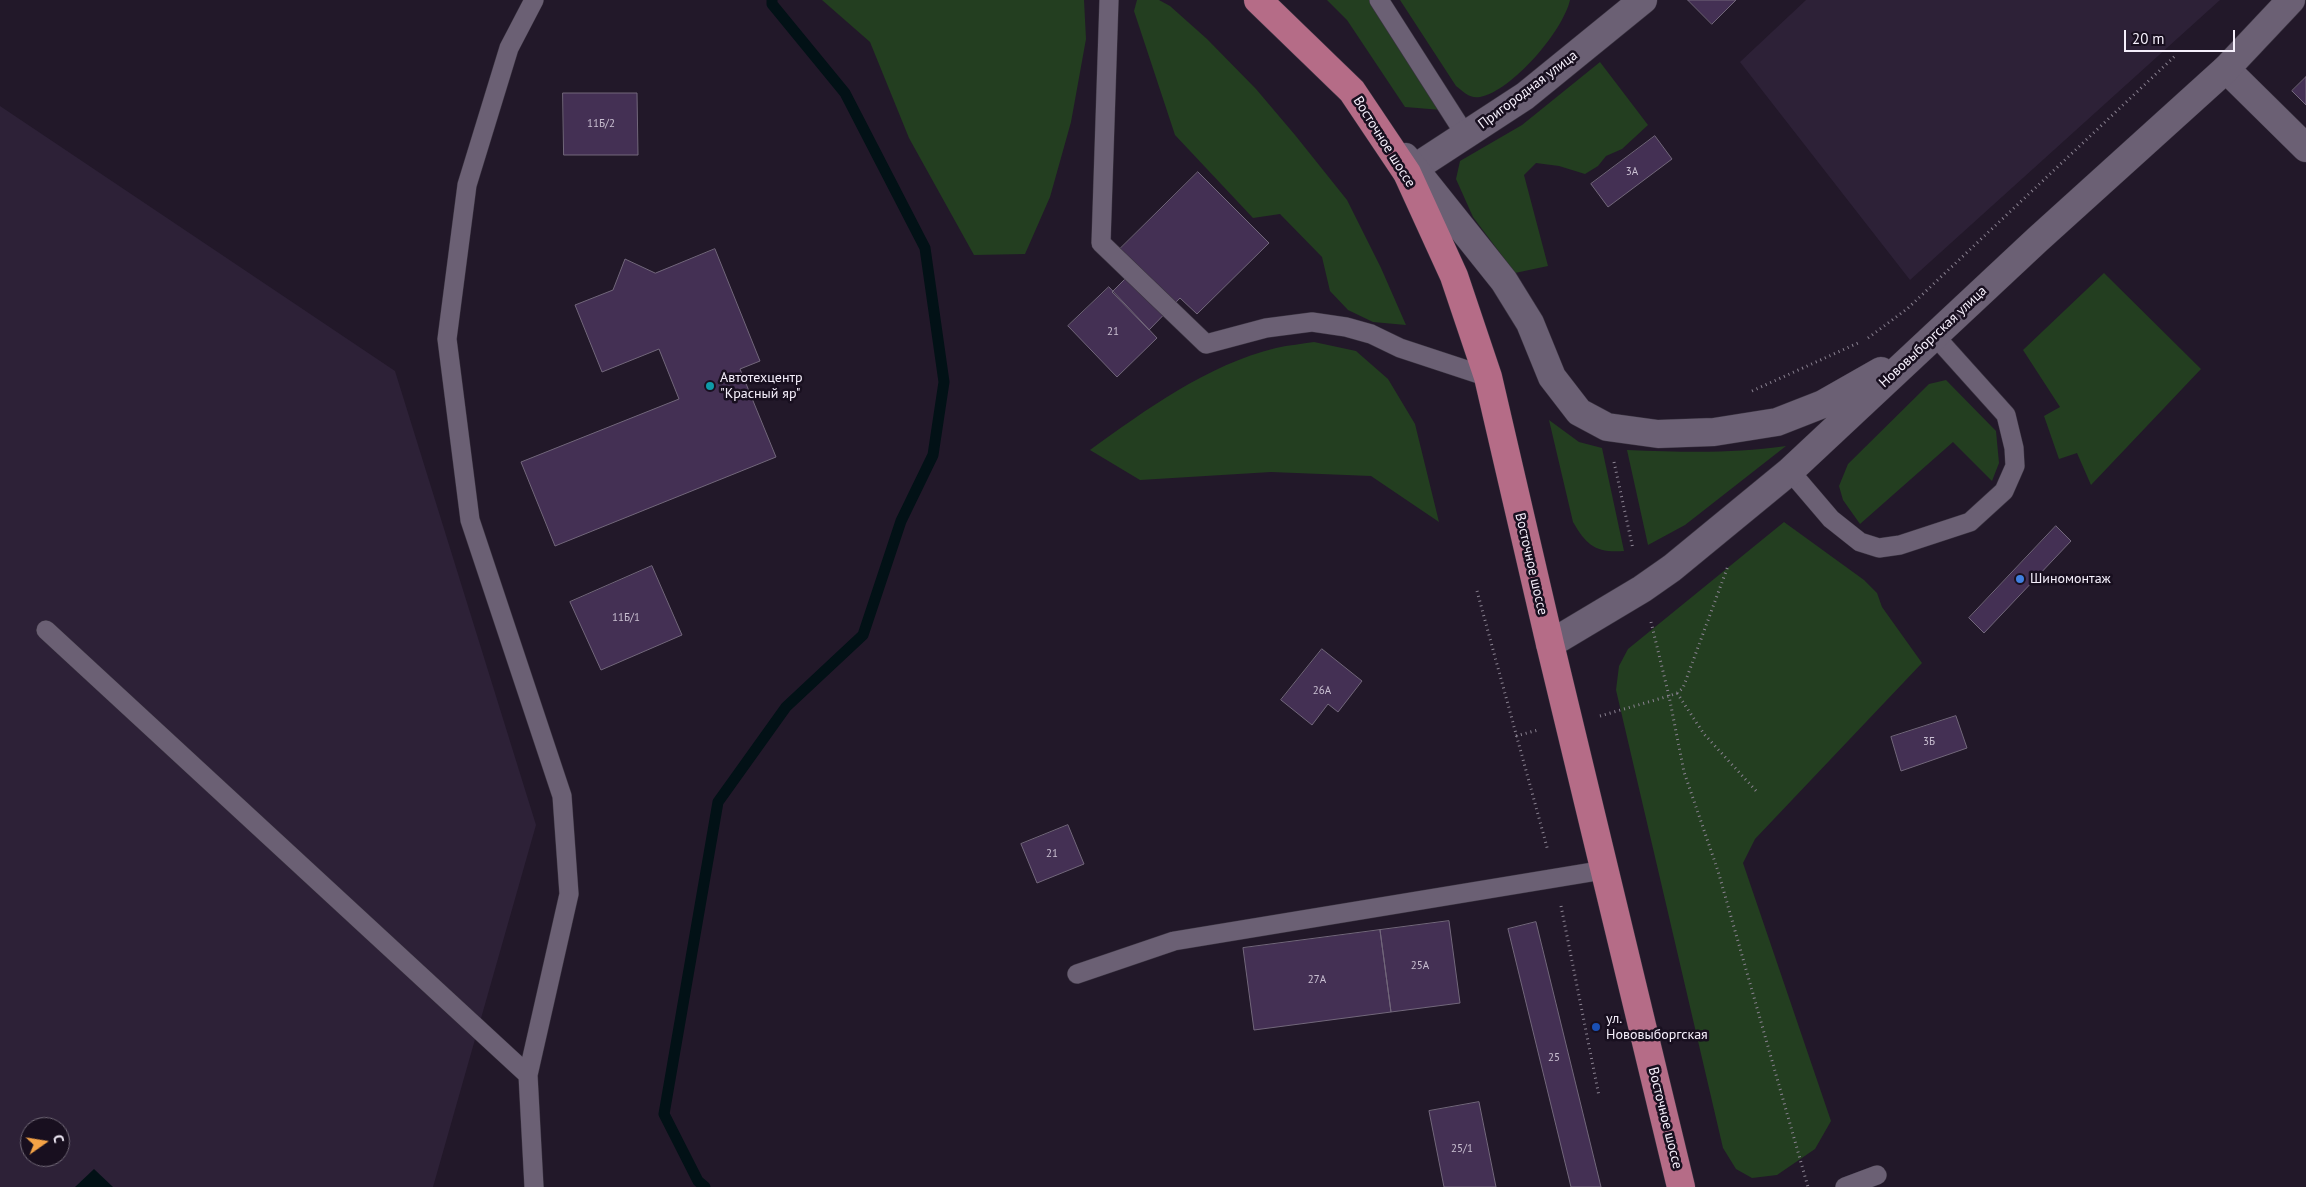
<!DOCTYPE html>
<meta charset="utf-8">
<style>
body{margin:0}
#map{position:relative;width:2306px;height:1187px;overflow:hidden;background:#221829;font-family:"PT Sans",sans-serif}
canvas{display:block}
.north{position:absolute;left:20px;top:1117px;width:50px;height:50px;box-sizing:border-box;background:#180f1f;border:1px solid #716977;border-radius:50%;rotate:77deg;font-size:14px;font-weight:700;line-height:20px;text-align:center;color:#f6f0fc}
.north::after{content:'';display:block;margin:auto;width:18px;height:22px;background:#f5a346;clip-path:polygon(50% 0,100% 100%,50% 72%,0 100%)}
.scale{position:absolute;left:2124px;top:30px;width:111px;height:22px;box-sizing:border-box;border:2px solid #f6f0fc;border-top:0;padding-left:6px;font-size:15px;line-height:18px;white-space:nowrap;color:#f6f0fc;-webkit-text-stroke:4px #180f1f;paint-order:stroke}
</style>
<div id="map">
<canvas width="2306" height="1187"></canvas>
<div class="north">С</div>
<div class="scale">20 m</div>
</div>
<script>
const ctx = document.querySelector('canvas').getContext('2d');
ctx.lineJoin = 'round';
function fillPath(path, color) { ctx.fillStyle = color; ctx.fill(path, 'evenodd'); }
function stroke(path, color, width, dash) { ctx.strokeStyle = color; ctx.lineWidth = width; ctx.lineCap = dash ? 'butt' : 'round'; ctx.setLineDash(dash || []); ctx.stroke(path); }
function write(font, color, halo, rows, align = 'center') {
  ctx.font = font + ' "PT Sans",sans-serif'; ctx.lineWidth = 5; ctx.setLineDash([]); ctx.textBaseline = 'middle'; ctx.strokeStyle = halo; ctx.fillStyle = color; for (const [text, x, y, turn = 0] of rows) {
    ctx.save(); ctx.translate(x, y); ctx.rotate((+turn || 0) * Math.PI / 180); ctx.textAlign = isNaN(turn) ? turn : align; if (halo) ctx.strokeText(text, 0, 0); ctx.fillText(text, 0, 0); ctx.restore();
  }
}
fillPath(new Path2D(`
 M1806,0H2220L1910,280L1740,62Z
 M0,106L395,371L536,825L433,1187H0ZM30,1127H60V1157H30Z`), '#2d2137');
fillPath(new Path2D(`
 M822,0H1084L1086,39L1071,122L1050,197L1025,254L974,255L909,138L870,42Z
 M1137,0H1159L1170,6L1207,39L1256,89L1295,135L1347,200L1381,268L1406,325L1373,322L1348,310L1330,291L1322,257L1280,214L1253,218L1175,135L1134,11Z
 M1327,0H1371L1442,110L1405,107L1347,20Z
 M1400,0H1570C1563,31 1512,91 1480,97C1470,99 1464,92 1456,86Z
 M1600,62L1648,125L1622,149L1606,156L1598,166L1585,174L1559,166L1536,163L1524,175L1548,266L1515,273L1473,217L1456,179L1460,161L1522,125Z
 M2104,273L2201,369L2091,485L2077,453L2059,459L2044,416L2060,407L2023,350Z
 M1314,342L1356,351L1388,379L1415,424L1439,522L1371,476L1271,472L1140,480L1090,450C1147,409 1207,365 1276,348C1289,345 1302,344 1314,342Z
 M1946,380L1996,431L1999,463L1992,481L1953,442L1860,524L1843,500L1839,486L1848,464L1929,384Z
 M1549,420L1579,442L1602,448L1624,551C1596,553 1587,546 1573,522Z
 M1786,446L1685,525L1648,545L1627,450C1683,452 1730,454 1786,446Z
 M1784,522L1864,580L1877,593L1882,607L1922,663L1755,839L1743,863L1831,1121L1815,1149L1777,1175L1752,1178L1736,1169L1723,1148L1616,690L1619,666L1628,649Z`), '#233e20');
fillPath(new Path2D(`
 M94,1169L113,1187H75Z`), '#021116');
stroke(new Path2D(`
 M705,1187L698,1181L664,1114L718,802L786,707L863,635L901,521L933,455L944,382L925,248L845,93L772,4V0`), '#021116', 11);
const building = new Path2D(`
 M1688,0H1736L1712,24Z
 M2306,77V105L2292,91Z
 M563,93H637L638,155H564Z
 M1655,136L1672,159L1608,207L1591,184Z
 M1198,172L1269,243L1197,314L1180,298L1149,330L1112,292L1137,267L1120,249Z
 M715,249L760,361L740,369L776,457L555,546L521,462L679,399L659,349L602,372L575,305L613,290L625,259L655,273Z
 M1109,287L1157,338L1117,377L1068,326Z
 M2056,526L2071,541L1984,633L1969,618Z
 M652,566L682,635L601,670L570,602Z
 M1322,649L1362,681L1338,712L1328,704L1312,725L1281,700Z
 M1956,716L1967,748L1901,771L1891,737Z
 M1068,825L1084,864L1037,883L1021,844Z
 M1449,921L1460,1003L1391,1012L1380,930Z
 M1536,922L1601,1187H1571L1508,929Z
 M1380,930L1391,1012L1254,1030L1243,948Z
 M1479,1102L1496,1187H1444L1429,1111Z`);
fillPath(building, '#443054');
stroke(building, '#72677b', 1);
const service = new Path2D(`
 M1109,0L1101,243L1206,344L1266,328L1312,322L1346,327L1371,334L1400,348L1488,377
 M1379,0L1466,136
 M1790,471L1831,519L1860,542L1879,548L1900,545L1970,522L2004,491L2015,466L2014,448L2006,415L1935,336
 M46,630L528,1075
 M1077,974L1174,941L1604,870
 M534,1187L528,1075L569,894L562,796L470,520L447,339L467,185L509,48L534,0
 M1845,1187L1877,1175`);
const minor = new Path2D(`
 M2226,69L2306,148
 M1407,173L1525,96L1643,0`);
const tertiary = new Path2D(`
 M1405,157L1504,281L1530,323L1552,377L1579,412L1607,427L1658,434L1714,432L1777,422L1823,404L1881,371
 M1550,644L1642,589L1672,568L1790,471L2037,240L2226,69L2291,0`);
const primary = new Path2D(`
 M1258,0L1352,91L1407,173L1454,276L1488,377L1550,644L1681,1187`);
stroke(service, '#3a3340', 20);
stroke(minor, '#3a3340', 29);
stroke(tertiary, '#3a3340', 29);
stroke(primary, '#3a3340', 29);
stroke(new Path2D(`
 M1868,338L1907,309L2175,56
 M1752,391L1858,343
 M1614,462L1633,549
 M1477,591L1548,851
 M1651,622L1669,696L1684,772L1718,871L1808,1187
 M1677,693L1704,734L1758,793
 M1600,716L1669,696L1677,693L1683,688L1728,566
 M1516,736L1538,730
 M1561,906L1599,1096`), '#8a8291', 3, [1, 4]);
stroke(service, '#6b6074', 19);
stroke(minor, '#6b6074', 28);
stroke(tertiary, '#6b6074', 28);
stroke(primary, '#b56c87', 28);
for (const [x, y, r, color] of [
 [710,386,5,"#0f9aa8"],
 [2020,579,5,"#3f7fe0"],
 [1596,1027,5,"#1a4fb4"]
]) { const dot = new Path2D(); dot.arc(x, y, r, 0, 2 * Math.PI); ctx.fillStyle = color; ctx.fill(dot); stroke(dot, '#180f1f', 2); }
write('11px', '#cac0d2', null, [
 ["11Б/2",601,124],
 ["3А",1632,172],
 ["21",1113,332],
 ["11Б/1",626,618],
 ["26А",1322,691],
 ["3Б",1929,742],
 ["21",1052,854],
 ["25А",1420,966],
 ["27А",1317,980],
 ["25",1554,1058],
 ["25/1",1462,1149]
]);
write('14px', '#f6f0fc', '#180f1f', [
 ["Пригородная улица",1528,90,-37],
 ["Восточное шоссе",1384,142,58],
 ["Нововыборгская улица",1933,337,-43],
 ["Восточное шоссе",1531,564,77],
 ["Восточное шоссе",1665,1118,76]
]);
write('14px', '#f6f0fc', '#180f1f', [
 ["Автотехцентр",720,378],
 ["\"Красный яр\"",720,394],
 ["Шиномонтаж",2030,579],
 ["ул.",1606,1019],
 ["Нововыборгская",1606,1035]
], 'left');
</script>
